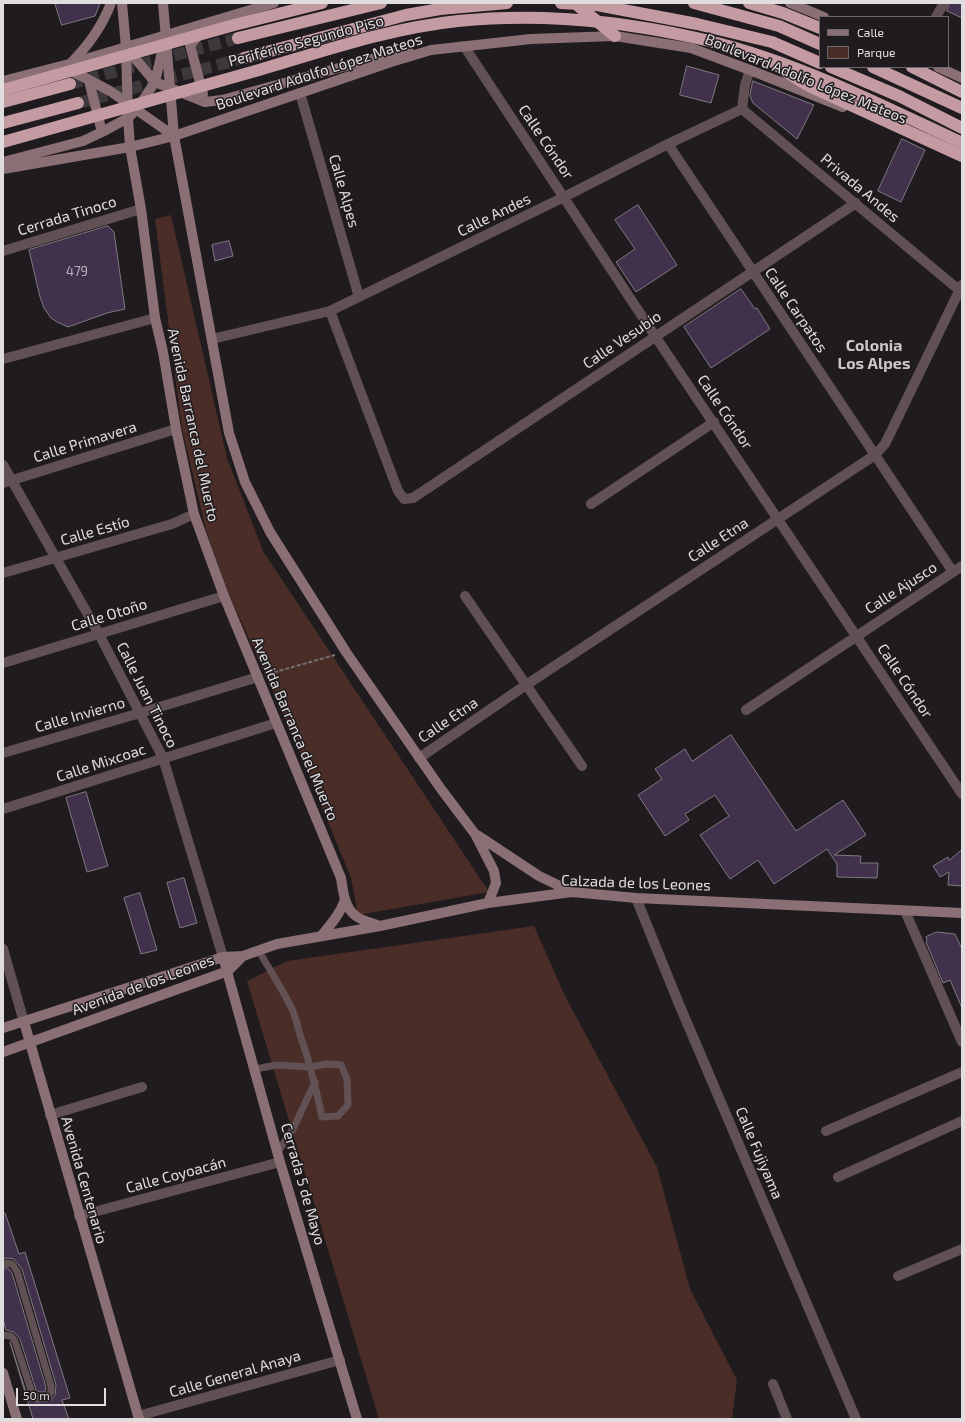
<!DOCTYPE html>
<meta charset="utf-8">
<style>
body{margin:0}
#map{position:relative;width:965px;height:1422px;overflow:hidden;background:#201b1e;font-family:"Exo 2",sans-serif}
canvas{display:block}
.frame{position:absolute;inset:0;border:4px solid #e0dddf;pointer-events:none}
.legend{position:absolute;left:819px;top:16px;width:130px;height:52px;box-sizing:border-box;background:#201b1e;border:1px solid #6d696b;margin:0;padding:5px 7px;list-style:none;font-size:12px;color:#e0dddf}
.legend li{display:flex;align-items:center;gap:8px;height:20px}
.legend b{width:20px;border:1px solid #6d696b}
.scale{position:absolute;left:16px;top:1388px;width:90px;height:18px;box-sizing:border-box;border:2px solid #e0dddf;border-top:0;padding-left:5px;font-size:12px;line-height:14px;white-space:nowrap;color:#e0dddf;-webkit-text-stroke:3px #201b1e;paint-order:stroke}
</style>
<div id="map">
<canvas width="965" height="1422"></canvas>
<div class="frame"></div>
<ul class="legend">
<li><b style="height:5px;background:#8a6f74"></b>Calle</li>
<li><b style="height:11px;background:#4a2d27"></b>Parque</li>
</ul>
<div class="scale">50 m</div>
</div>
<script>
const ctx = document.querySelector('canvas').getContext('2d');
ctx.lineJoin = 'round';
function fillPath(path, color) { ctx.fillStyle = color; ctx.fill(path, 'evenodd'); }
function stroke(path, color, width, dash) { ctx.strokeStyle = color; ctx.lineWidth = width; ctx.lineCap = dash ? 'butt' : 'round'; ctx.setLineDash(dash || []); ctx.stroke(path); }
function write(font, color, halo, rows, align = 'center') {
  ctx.font = font + ' "Exo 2",sans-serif'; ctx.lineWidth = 3; ctx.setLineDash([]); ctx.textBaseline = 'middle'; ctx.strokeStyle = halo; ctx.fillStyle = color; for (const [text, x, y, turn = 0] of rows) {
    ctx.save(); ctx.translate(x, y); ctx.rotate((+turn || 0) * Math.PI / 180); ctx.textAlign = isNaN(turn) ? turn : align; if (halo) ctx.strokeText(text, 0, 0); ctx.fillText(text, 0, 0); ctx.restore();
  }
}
fillPath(new Path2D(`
 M171,215L227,458L263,551L489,892L358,915L351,878L290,729L230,597L206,530L182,429L155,219Z
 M534,926L565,996L657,1167L690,1289L737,1380L732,1419H379L247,981L287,961Z`), '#4a2d27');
const building = new Path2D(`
 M55,3H100L95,16L62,25Z
 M950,3H962V18L947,11Z
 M687,66L719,75L711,103L680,95Z
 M753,81L814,105L797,139L753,103L750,96Z
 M902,139L925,150L901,202L878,191Z
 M638,205L677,265L636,292L616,262L635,249L615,220Z
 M108,226L114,232L125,309L107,313L68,327L57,322L51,318L44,308L40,297L29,250Z
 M229,241L233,256L215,261L212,245Z
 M741,289L755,309L757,308L770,329L711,368L684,327Z
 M731,735L796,831L843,800L866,835L834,855L861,856L860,863H878L877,878L837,877V864L827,849L774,884L758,860L730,879L700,835L729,816L715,795L685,814L689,820L665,836L638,795L662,779L655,769L685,749L692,761Z
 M86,792L108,866L87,872L66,798Z
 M962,850V886L948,885L949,872L940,877L933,866L948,857L949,860Z
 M184,878L197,923L180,928L167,883Z
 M140,893L157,950L141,954L124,898Z
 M937,932L955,934L962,949V1008L950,980L943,983L926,942L927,941L926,937Z
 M3,1213H5L19,1254L25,1252L70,1398L62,1400L69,1419H33L10,1342L27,1395L30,1398L38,1402L50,1401L55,1395L56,1385L22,1269L14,1259L7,1258L3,1259Z
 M8,1268L12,1273L46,1387L45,1392H40L36,1390L20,1339L14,1332L6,1330L3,1320V1270Z`);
fillPath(building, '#42314c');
stroke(building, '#7e7a80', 1);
stroke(new Path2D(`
 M70,84L238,38
 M78,103L244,58`), '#3d383b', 12, [12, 6]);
stroke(new Path2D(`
 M268,674L335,655`), '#757073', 2, [4, 2]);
stroke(new Path2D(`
 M255,1069L277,1065L310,1067L327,1064L341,1065L347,1079L348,1105L338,1116L322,1117C316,1089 310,1062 300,1035C298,1027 296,1019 293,1011C283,990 270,970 258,950
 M278,1152L294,1127L315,1082
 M3,1265L7,1263L12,1264L17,1271L51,1386V1392L48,1396C41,1398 37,1399 32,1393L15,1341L11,1336L3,1335`), '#625154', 7);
stroke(new Path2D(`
 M936,17L944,3
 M464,46L655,336L962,794
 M300,93L359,297
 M742,109L959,290
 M742,109L745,85L750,70
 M668,144L953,572
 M3,251L141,209
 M330,311L398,491L404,499L413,498L856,203
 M212,339L330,311L564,197L668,144L742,109
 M3,359L155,318
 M3,465L99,634L163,758L223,957
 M3,483L176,429
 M591,504L714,422
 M3,573L172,524L194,514
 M465,596L582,766
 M3,663L224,596
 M746,710L962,566
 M3,753L140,713L258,677
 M419,758L526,685L875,455L885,444L962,285
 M3,809L276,723
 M636,898L679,1004L856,1419
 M905,911L962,1042
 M3,949L24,1022
 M50,1115L142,1087
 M826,1131L962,1072
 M838,1177L962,1121
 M79,1216L280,1162
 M898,1276L962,1249
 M773,1384L787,1419
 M138,1416L340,1360`), '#625154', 10);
stroke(new Path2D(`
 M122,3L126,47L128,118L130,147L141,209L155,318L163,352L176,429L194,514L224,596L341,878C343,890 344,908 356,916C362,921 373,923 380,926
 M163,3L174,136L229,433L245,482L270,532L346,652L441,789L475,834L494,871L496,883L488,903
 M790,3L824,17
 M200,34L190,45L203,94
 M127,49L155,82L205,102L222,100L386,55L409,52
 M70,64C88,46 102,27 111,3
 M938,67L962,78
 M68,69L110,91L174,136
 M3,81L69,64L274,3
 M89,81L102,132
 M3,162L83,141L102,132L128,118L137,109L155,82L164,43
 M3,169L130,147L174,136L391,62L431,50L531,39L615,36L691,48L750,70L843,107
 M477,835L539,876L572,892
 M322,935C331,924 340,914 345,900
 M223,957L280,1162L357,1419
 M24,1022L139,1419
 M3,1028L223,957L243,956L277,944L380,926L488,903L572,892L636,898L962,913
 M3,1052L228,971L243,956
 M3,1373L17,1419`), '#8a6f74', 10);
stroke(new Path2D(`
 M561,3L597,5L697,24L772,42L820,63
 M694,3L779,26L820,44
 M749,3L783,13L820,28
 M576,4L615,36
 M238,38L381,3
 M244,58L406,15L440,9L507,3
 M770,60L786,72L807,85L962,156
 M831,67L899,96L962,128
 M873,67L962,108
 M912,67L962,92
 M3,102L70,84
 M3,123L78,103`), '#c59ba3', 12);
stroke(new Path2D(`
 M3,90L234,25L322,3
 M3,142C88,118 174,94 259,70C324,51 390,28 458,21C536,13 615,20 692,37C787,57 875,102 962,143`), '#c59ba3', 12);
write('13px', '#b8b2ba', null, [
 ["479",77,272]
]);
write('15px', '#e0dddf', '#201b1e', [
 ["Periférico Segundo Piso",306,41,-15],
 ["Boulevard Adolfo López Mateos",319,72,-18],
 ["Boulevard Adolfo López Mateos",806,79,22],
 ["Calle Cóndor",546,142,56],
 ["Privada Andes",860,188,40],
 ["Calle Alpes",344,191,74],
 ["Calle Andes",494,215,-26],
 ["Cerrada Tinoco",67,216,-17],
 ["Calle Carpatos",796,310,56],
 ["Calle Vesubio",622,340,-34],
 ["Calle Cóndor",725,412,56],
 ["Avenida Barranca del Muerto",193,425,78],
 ["Calle Primavera",85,442,-17],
 ["Calle Estío",95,531,-16],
 ["Calle Etna",718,540,-33],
 ["Calle Ajusco",901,588,-33],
 ["Calle Otoño",109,615,-17],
 ["Calle Cóndor",905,681,56],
 ["Calle Juan Tinoco",147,695,63],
 ["Calle Invierno",80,715,-16],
 ["Calle Etna",448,720,-34],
 ["Avenida Barranca del Muerto",295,729,67],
 ["Calle Mixcoac",101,763,-18],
 ["Calzada de los Leones",636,883,2],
 ["Avenida de los Leones",143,985,-20],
 ["Calle Fujiyama",759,1153,67],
 ["Calle Coyoacán",176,1175,-15],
 ["Avenida Centenario",84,1180,74],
 ["Cerrada 5 de Mayo",303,1184,74],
 ["Calle General Anaya",235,1374,-16]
]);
write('bold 16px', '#ccc5c9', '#201b1e', [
 ["Colonia",874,346],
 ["Los Alpes",874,364]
]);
</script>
